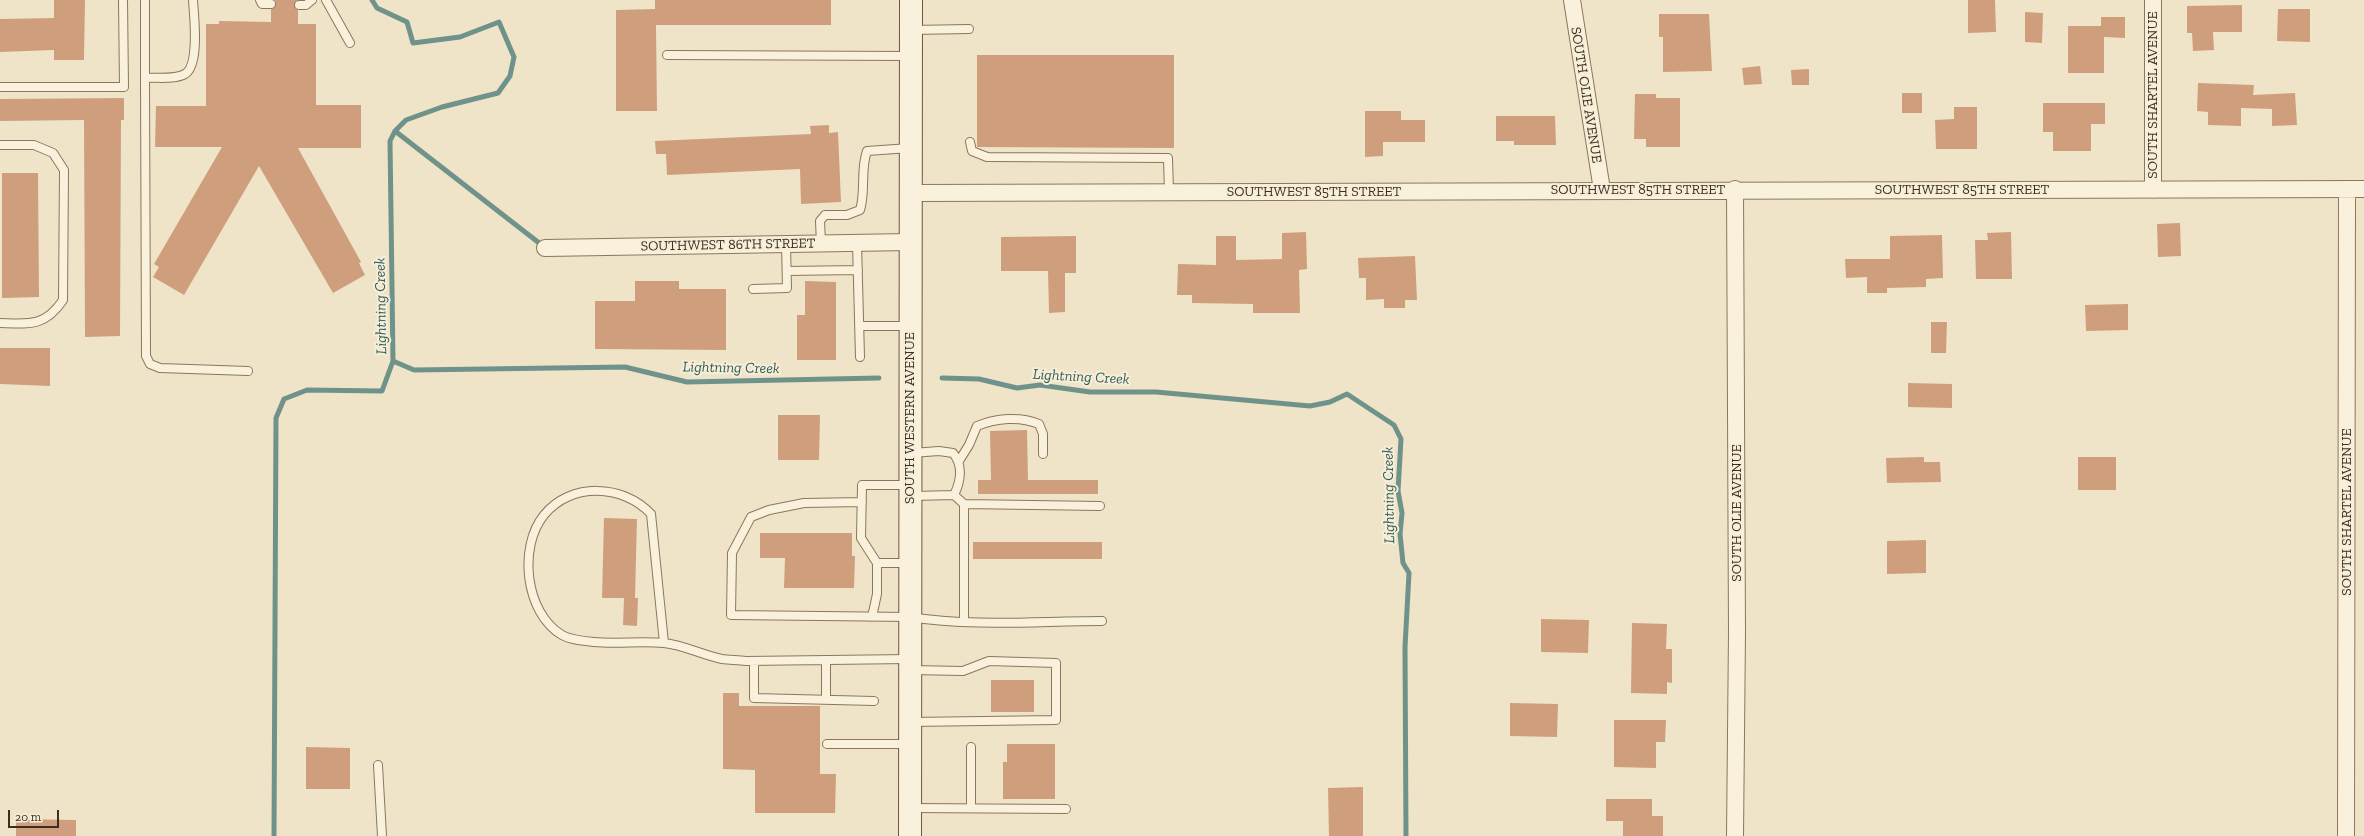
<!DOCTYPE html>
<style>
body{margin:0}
#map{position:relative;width:2364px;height:836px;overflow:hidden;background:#f0e4c8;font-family:"Zilla Slab",serif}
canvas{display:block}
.scale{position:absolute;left:8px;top:810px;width:51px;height:18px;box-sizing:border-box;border:2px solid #3d2e20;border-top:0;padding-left:5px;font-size:12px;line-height:14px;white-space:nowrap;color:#3d2e20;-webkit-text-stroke:3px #f7eed8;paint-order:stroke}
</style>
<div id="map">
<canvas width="2364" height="836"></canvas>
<div class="scale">20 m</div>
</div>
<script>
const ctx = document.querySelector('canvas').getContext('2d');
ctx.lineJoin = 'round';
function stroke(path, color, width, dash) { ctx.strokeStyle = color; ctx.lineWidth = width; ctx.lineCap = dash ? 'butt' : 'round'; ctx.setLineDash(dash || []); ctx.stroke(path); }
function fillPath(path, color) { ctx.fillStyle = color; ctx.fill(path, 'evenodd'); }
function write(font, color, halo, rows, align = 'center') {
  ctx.font = font + ' "Zilla Slab",serif'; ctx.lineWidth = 4; ctx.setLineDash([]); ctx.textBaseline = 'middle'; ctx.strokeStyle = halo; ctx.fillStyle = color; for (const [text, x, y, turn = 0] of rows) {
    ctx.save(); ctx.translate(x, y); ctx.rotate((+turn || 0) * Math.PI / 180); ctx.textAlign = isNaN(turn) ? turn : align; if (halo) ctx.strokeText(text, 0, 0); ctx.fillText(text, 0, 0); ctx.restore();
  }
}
stroke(new Path2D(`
 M395,131L543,246
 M393,361L414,370L625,367L687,382L879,378
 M942,378L979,379L1017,388L1040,385L1090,392H1156L1310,406L1330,402L1347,394L1394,425L1401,439L1398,491L1402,513L1400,534L1403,563L1409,573L1405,647L1406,836
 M274,836L276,418L284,399L307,390L382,391L393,361L390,141L395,131L406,120L442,107L498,93L510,76L514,57L499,22L460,37L413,43L407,22L377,8L372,0`), '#6f938a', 5);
fillPath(new Path2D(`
 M54,0H85L84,60H54V50L0,52V19L54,18Z
 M275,0H297L294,5L298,10V24H316V105H361V148H298L361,262L359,263L365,275L333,293L259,166L184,295L153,277L159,267L154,264L222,147H155L156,106H206V24H219V21L271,22V9L276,4Z
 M655,0H831V25H656L657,111H616V10L655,9Z
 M1968,0H1995L1996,32L1968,33Z
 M2242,5V32H2213L2214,50L2193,51L2192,33H2187V6Z
 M2278,9H2310V42L2277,41Z
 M2025,12L2043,13L2042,43L2025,42Z
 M1659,14H1709L1712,71L1663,72V37H1659Z
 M2101,17H2125V38L2104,37V73H2068V26H2101Z
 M977,55H1174V148L977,147Z
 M1760,66L1762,84L1744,85L1742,68Z
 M1809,69V85H1792L1791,70Z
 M2198,83L2254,85L2253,95L2295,93L2297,125L2272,126V109L2241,108V126L2208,125V112L2197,111Z
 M1902,93H1922V113H1902Z
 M1635,94H1656V98H1680V147H1646V139H1634Z
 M124,98V120H121L120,336L85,337L84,120L0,121V99Z
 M2043,103H2105V124H2091V151H2053V132H2043Z
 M1954,107H1977V149H1936L1935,120L1954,119Z
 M1365,111H1401V120H1425V142H1383V156L1365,157Z
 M1496,116H1555L1556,145H1514V141H1496Z
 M829,125V133L838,132L841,202L801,204L800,169L667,175L666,154H656L655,141L811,134L810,126Z
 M2,173H38L39,297L2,298Z
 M2180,223L2181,256L2158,257L2157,224Z
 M1306,232L1307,269L1299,270L1300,313H1253V304L1192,303V295H1177L1178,264L1216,265V236H1236V260L1282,259V233Z
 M2011,232L2012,279H1976L1975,240H1988L1987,233Z
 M1942,235L1943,278L1926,279V287L1887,288V293H1867V277L1846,278L1845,259H1890V236Z
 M1076,236V273H1065V312L1049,313L1048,271H1001V237Z
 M1415,256L1417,300H1405V308H1384V299L1366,300V278H1359L1358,258Z
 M635,281H679V289H726V350L595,349V301H635Z
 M805,281L836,282V360H797V315H805Z
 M2128,304V330L2086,331L2085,305Z
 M1931,322H1947L1946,353H1931Z
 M0,348H50V386L0,384Z
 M1908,383L1952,384V408L1908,407Z
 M778,415H820L819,460H778Z
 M1027,430L1028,480H1098V494H978V480H991L990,431Z
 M1924,457V462H1940L1941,482L1887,483L1886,458Z
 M2078,457H2116V490H2078Z
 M604,518L637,519L635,598H638L637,626L623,625L624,598H634H602Z
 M760,533H852V556H855L854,588H784L785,558H760Z
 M1926,540V573L1887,574V541Z
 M973,542H1102V559H973Z
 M1541,619L1589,620L1588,653L1541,652Z
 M1632,623L1667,624L1666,649H1672V683L1667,682V694L1631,693Z
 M991,680H1034V712H991Z
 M723,693H739V706H820V774H836L835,813H755V770L723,769Z
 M1510,703L1558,704L1557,737L1510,736Z
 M1614,720H1666L1665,742H1656V768L1614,767Z
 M1007,744H1055V799H1003V762H1007Z
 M306,747L350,748V789H306Z
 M1363,787V836H1329L1328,788Z
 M1606,799H1652V816H1663V836H1623V821H1606Z
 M16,819L76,820V836H16Z`), '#cf9f7d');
const lane = new Path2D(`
 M193,0C194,16 200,65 185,74C174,80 157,77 145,78L146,356L150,364L160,368L248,371
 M260,0L262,4H271
 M326,0L350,43
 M299,5H306L312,0
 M912,30L969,29
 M667,55L911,56
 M145,78V0
 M0,87H124L123,0
 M970,142L972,151L987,157L1168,158L1169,192
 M0,145H34L53,153L64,170L63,300C45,327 29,324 0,323
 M857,243L860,357
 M821,244L820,221L825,215H847L860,210C866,191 860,170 867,151L910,148
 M787,271L858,270
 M753,289L787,288L786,244
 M860,326H909
 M912,453L939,451L953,453C963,465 961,481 954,495
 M959,461L969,445L977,426C996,418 1020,416 1039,424L1043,434V454
 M912,496L954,495L964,504L1100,506
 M862,502L804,503L769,510L751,517L732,553L731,615L910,617C972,627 1038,621 1102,621
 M964,504V622
 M877,563H909
 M872,617L877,594V563L861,538L862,485H909
 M664,643L651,514C623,484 571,482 544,515C518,547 525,613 562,635C571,640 583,641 594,642C617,644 641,641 664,643C684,645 702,655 722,659C730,660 738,660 746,661L909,659
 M826,660V700
 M754,661V698L874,701
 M910,722L1056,720V663L989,661L963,671L911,670
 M827,744H910
 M971,747V808
 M378,765L382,836
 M911,808L1066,809`);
const street = new Path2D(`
 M1572,0L1602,190
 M2153,190V0
 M911,193L2364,189
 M545,248L910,242
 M1735,836L1737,632L1735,189
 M2346,836L2347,189`);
const secondary = new Path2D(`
 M910,836L911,0`);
stroke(lane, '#8d765c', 10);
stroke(street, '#8d765c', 18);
stroke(secondary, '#6f573f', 24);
stroke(lane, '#faf1dc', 8);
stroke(street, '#faf1dc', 16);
stroke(secondary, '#faf1dc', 22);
write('14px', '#3d2e20', '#f7eed8', [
 ["SOUTH OLIE AVENUE",1586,95,81],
 ["SOUTH SHARTEL AVENUE",2153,95,-90],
 ["SOUTHWEST 85TH STREET",1638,190],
 ["SOUTHWEST 85TH STREET",1962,190],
 ["SOUTHWEST 85TH STREET",1314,192],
 ["SOUTHWEST 86TH STREET",728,245,-1],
 ["SOUTH WESTERN AVENUE",910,418,-90],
 ["SOUTH SHARTEL AVENUE",2347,512,-90],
 ["SOUTH OLIE AVENUE",1737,513,-90]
]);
write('italic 15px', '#2f5d5a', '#f7eed8', [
 ["Lightning Creek",381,306,-91],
 ["Lightning Creek",731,368,1],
 ["Lightning Creek",1081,377,3],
 ["Lightning Creek",1389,495,-91]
]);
</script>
